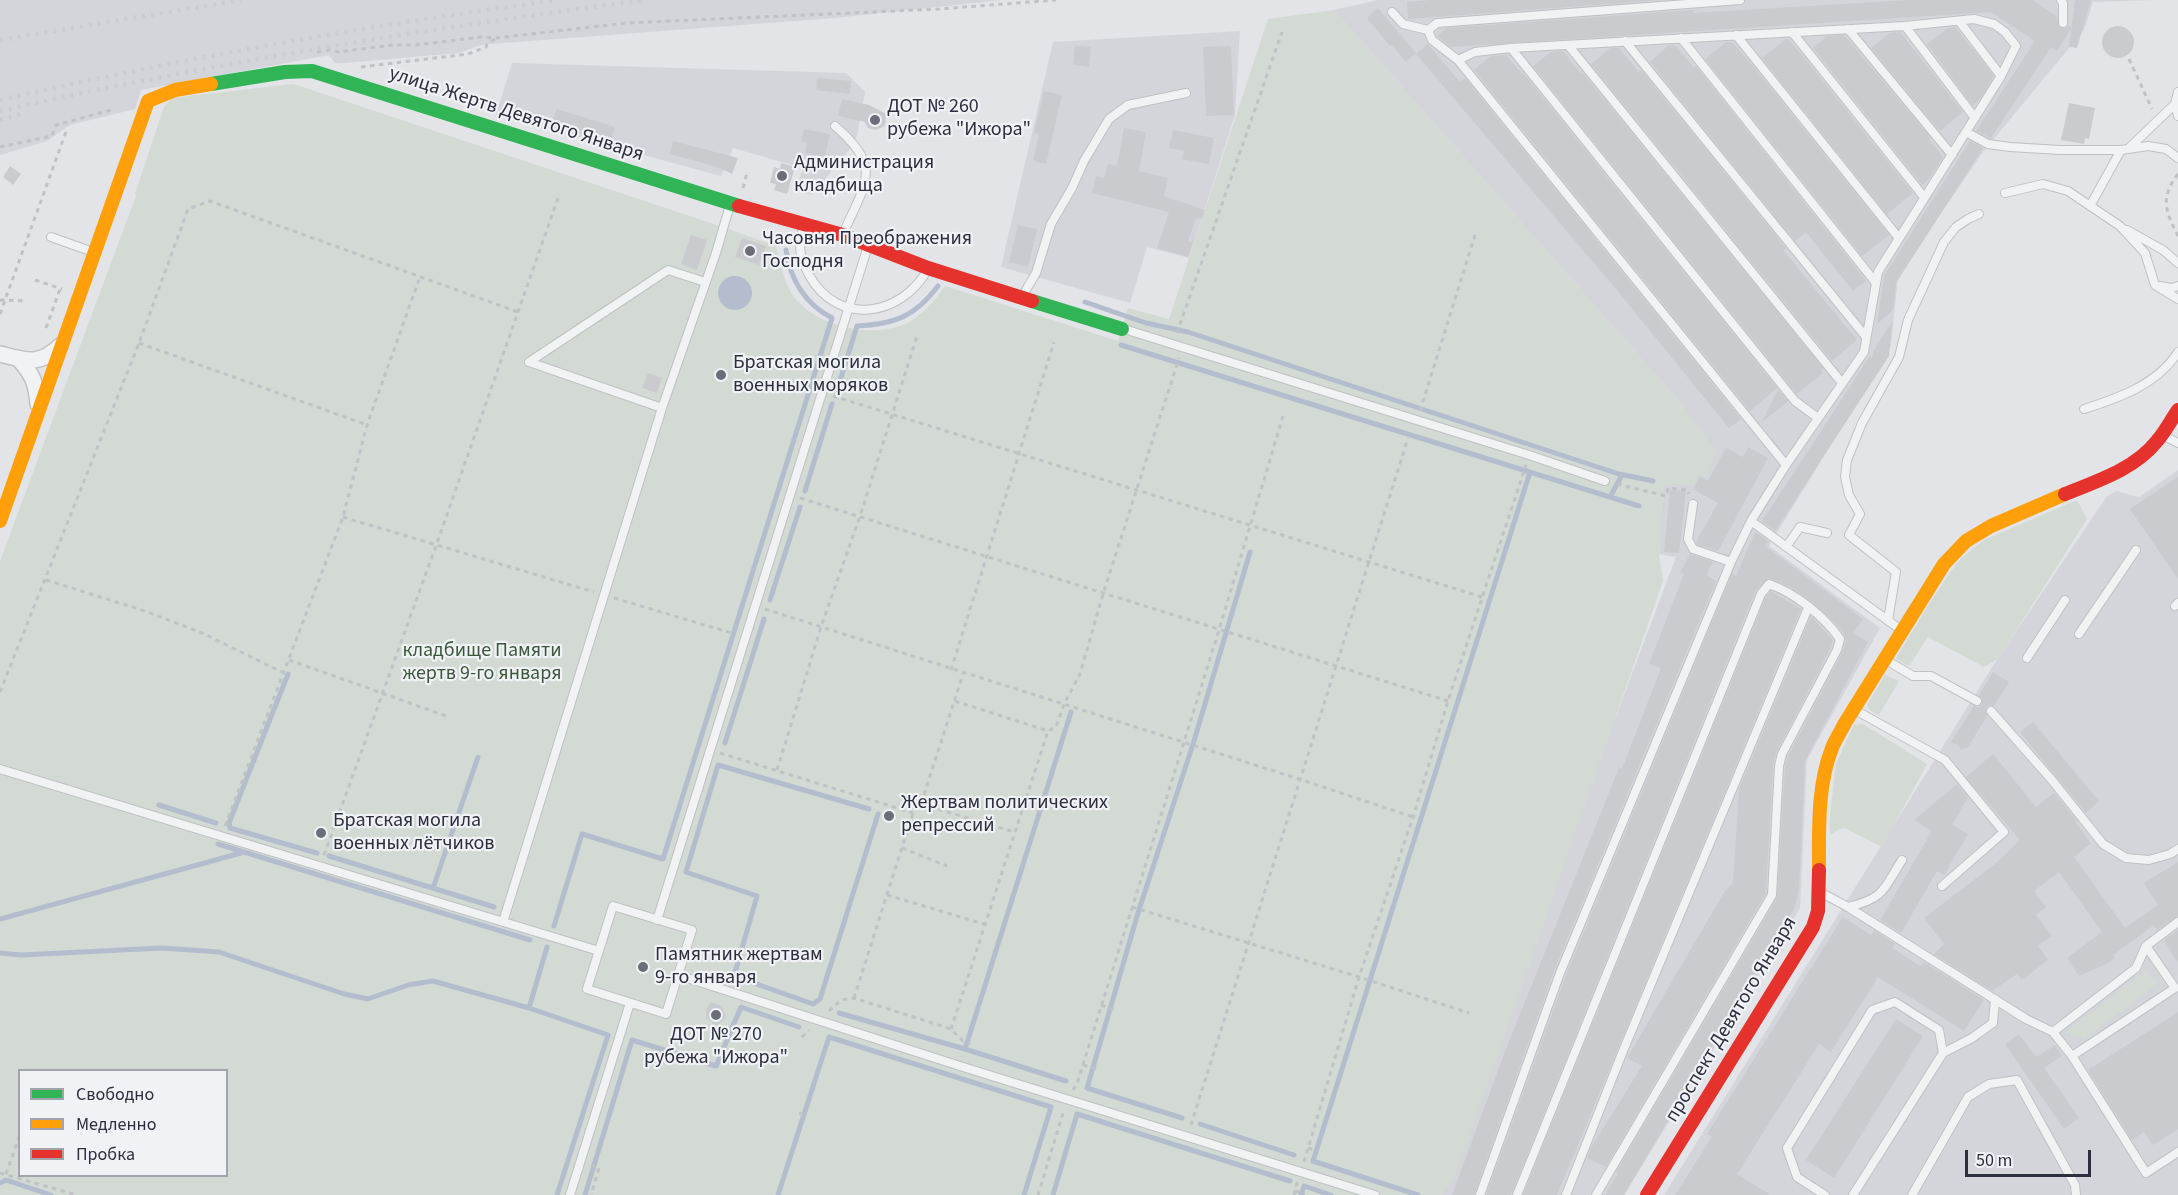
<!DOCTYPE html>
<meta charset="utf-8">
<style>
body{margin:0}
#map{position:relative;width:2178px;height:1195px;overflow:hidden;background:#e2e4e7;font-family:"Source Sans 3",sans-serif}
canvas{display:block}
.legend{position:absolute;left:18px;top:1069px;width:210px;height:108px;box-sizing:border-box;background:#f0f2f6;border:2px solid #a1a4ac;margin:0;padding:8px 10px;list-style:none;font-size:18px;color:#2b2f3e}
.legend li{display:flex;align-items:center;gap:12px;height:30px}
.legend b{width:30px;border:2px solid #a1a4ac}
.scale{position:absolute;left:1965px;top:1150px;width:126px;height:27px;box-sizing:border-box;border:3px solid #2b2f3e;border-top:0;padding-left:8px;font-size:18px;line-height:21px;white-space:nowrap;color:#2b2f3e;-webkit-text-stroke:4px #f0f2f6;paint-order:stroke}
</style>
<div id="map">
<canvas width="2178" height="1195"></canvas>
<ul class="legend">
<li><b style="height:8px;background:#30b455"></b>Свободно</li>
<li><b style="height:8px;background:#ff9f0a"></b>Медленно</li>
<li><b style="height:8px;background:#e5322d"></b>Пробка</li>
</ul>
<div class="scale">50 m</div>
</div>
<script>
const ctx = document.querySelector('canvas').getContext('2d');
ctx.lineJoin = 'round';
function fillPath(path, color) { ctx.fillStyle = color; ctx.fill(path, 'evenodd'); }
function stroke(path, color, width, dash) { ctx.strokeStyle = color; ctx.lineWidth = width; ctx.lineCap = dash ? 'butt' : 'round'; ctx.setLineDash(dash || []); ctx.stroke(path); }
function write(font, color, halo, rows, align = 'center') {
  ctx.font = font + ' "Source Sans 3",sans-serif'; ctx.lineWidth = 4.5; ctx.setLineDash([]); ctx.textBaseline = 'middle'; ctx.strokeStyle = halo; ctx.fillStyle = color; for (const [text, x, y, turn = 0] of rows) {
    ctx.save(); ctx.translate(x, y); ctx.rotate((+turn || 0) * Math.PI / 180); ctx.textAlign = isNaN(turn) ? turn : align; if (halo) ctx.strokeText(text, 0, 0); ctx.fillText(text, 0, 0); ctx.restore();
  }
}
fillPath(new Path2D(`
 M0,0H1002L835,18L490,44L478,46L459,53L345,63H335L329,55L141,90L135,109L70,125L47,141L0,155Z
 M1378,0H2154L2093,2L2084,30L1983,152L1898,276L1891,346L1769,546L1880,628L1807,760L1800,908L1624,1195H1436L1676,557L1659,554L1663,485H1693L1684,407L1334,10Z
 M1240,31L1235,115L1189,258L1147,247L1130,303L1001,267L1053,42Z
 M512,63L846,73L865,92L857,136L850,149L812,195L795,191L803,168L733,148L721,176L496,115Z
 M2178,470V1195H1664L1991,669L2107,496L2116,491L2139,497Z`), '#d3d5db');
fillPath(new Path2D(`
 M1334,10L1684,407L1717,452L1706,478L1700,475L1693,485H1663L1659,555L1663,581L1457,1172L1442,1195H0V561L136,196L135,194L164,107L172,98L293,84L731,230L776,246C780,261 783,280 792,294C814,328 880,342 914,319C927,310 936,299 945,286L1118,341L1128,308L1169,319L1268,19ZM20,1070H226V1176H20Z
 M2077,500L2087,519L1998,659L1984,667L1928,637L1910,665H1906L1896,658L1933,598L1959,560L1984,540Z
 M1885,675L1899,681L1879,715L1871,711L1867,705Z
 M1863,724L1927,764L1882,847L1845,828L1839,829L1830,835V815L1836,764L1854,725Z
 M2146,971L2157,984L2084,1039L2064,1033Z`), '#d2dad3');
fillPath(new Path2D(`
 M718 293a17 17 0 1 1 34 0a17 17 0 1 1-34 0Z`), '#b4bdce');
stroke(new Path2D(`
 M1085,302L1146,323L1188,332L1619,474L1653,481
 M1121,345L1639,506
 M838,387L857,326C894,324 915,317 938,286
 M805,491L832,404
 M1610,497L1622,475
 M770,600L800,507
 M288,674L229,823L230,828L317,853
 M725,743L764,619
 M159,805L216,823
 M869,809L718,765L686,872L757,896L734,976L813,1004L820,999L878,814
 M218,844L530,940
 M329,856L494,907
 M433,888L478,757
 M0,919L241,853
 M554,926L582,834L663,859L832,318C805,304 790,279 786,250
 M547,947L529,1008L608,1035L557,1195
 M0,953L21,955L162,948L219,952L344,994L368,999L408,985L433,981L529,1008
 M839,1013L965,1049L1066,1081
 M965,1049L1071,712
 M1182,1118L1087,1088L1138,913L1194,741L1250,552
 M1200,1124L1294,1155
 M0,1183L6,1180L51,1195
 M585,1195L632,1040L716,1066L741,1007L799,1027
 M778,1195L829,1037L1051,1107L1024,1195
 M1053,1195L1077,1114L1290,1181
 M1301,1195L1304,1186L1331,1195
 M1418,1195L1313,1161L1530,472`), '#b4bdce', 5);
fillPath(new Path2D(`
 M1430,0H1661L1408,19L1407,2Z
 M1909,0H2033L2057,17L2060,28H2065L2069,25L2072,27L2057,51L2051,47L1991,138L1976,131L2035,41L1991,12L1451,47L1437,36L1447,28L1693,10V13Z
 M2075,0H2091L2077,48L2069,47Z
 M1378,8L1416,53L1406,62L1392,45L1390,46L1367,18Z
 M2102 42a16 16 0 1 1 32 0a16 16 0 1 1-32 0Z
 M1955,27L1994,76L1980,99L1972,105L1927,44L1948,28Z
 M1900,32L1963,112L1940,131L1871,48L1890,33Z
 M1844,35L1931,138L1929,140L1943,157L1929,179L1922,185L1813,48L1827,36Z
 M1786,39H1788L1803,56L1913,193L1887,214L1762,58Z
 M1726,42H1732L1753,66L1889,235L1862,256L1705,59Z
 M1428,44L1460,82L1465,78L1741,419L1729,428L1616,289L1416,54Z
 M1669,45H1675L1694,68L1696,66L1853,264L1866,281L1853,291L1806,232L1795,241L1650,62Z
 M1075,46L1091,47L1089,67L1073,65Z
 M1231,46L1234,115L1206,116L1203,47Z
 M1610,48H1619L1639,72L1641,70L1786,248L1783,250L1857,340L1832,361L1591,64Z
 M1563,51L1580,73L1582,72L1823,368L1821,370L1823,373L1797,394L1533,66L1551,52Z
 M1506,55L1523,75L1524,74L1777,388L1750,411L1474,70L1491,56Z
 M817,78L851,81L850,94L816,90Z
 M1044,91L1062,95L1046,164L1033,161L1039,134L1034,133Z
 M842,99L869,105L886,114L885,126L876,130L868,128L865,122L838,116Z
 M2069,103L2095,108L2089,139L2085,138L2084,144L2061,140Z
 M557,109L615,127L610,143L552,124Z
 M1124,128L1146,132L1139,171L1168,178L1164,196L1205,210L1202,219L1196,218L1188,241L1193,242L1188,257L1157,248L1169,212L1092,193L1096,176L1104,178L1108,164L1117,166Z
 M804,129L830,134L825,157L805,153L807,143L801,141Z
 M1173,130L1214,138L1209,164L1182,159L1184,151L1169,148Z
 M673,141L738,158L732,174L717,167L670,154Z
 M1970,141L1983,148L1896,283L1893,310L1877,324L1884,276Z
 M781,163L795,167L787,194L774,190L776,184L770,183L774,167L780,169Z
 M10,166L21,174L13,185L3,177Z
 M1018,225L1037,229L1028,267L1009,262Z
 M691,235L707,240L697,270L681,264Z
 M742,238L766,246L759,265L735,257Z
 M1892,322L1889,356L1775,531L1762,521L1870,356L1872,359L1873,352Z
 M648,373L662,378L657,393L642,388Z
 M1778,390L1788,401L1761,423Z
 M1748,447L1768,458L1718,551L1697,544L1696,542L1718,503L1693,489L1700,476L1708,481L1726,448L1743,457Z
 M2178,477V579L2130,509Z
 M1670,490L1686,491L1679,553L1664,552Z
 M1755,532L1768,541L1765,546L1863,619L1853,633L1868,642L1805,761L1799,890L1795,907L1624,1195H1605L1618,1173L1616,1172L1777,898L1785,767L1788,756L1842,653L1846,641L1845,636L1838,626L1812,602L1792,588L1768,578L1755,592L1511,1195H1486L1566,975L1732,574L1736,576Z
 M1690,554L1713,562L1706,575L1716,581L1554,971L1474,1195H1452L1506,1049L1619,768L1622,769L1661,668L1649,664L1684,574L1680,573Z
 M1771,591L1801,609L1557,1195H1523L1766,597Z
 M1811,616L1833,640L1831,648L1776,753L1773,765L1766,893L1606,1167L1587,1158L1592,1146L1642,1066L1627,1058L1725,891L1733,883L1739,789Z
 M1993,672L2009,682L1994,706L1989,705L1986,709L1987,716L1968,747L1961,750L1958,745L1951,742L1974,706L1978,707L1982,704V698L1979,695Z
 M2033,722L2099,801L2086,813L2020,732Z
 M1993,754L2036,807L2054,793L2077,821L2075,822L2091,843L2074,857L2125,928L2158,905L2144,883L2178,862V916L2157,930L2154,925L2113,955L2115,958L2106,964L2079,976L2067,958L2102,932L2059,872L2034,891L2046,907L2036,915L2052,936L2038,946L2048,960L2022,980L2017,974L1992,991L1934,954L1944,944L1924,918L1995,864L2020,840L1966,777Z
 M1957,784L1968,797L1952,825L1968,834L1944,875L1937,871L1901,933L1880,920L1932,831L1914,820Z
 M1843,917L1871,935L1874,930L1895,944L1892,948L1920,966L1924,962L1984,1000L1964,1031L1878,977L1831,1052L1819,1044L1737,1174L1771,1195H1675L1712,1137L1707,1134Z
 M2178,930V963L2164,940Z
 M711,1002L722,1006L726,1017L717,1027L706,1018L707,1008Z
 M2178,1012V1129L2153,1145L2144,1132L2132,1140L2088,1070Z
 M1896,1019L1923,1036L1834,1178L1806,1160Z
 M2019,1034L2036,1057L2055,1045L2062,1056L2044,1068L2079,1118L2064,1129L2005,1044Z`), '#cacbcf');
const lane = new Path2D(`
 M2061,0L2063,3V23
 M1392,12L1403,24L1428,30L1437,23L1740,0
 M1959,21L2001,76
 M1905,26L1975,118
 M1848,29L1952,155
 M1428,30L1432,40L1458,60L1786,465
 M1792,32L1924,197
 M1736,35L1898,237
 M1681,38L1876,283
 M1625,41L1866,337
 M1568,45L1842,383
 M1511,48L1795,401L1818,418
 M1458,60L1475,52L1511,48L1905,26L1974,19L1994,24L2005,32L2016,46L2001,76L1878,272L1864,352L1786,465L1751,521L1731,562L1560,973L1480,1195
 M2178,92L2175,104L2178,116
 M835,126C884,168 865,183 843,234
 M1966,132L1988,144L2010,147L2060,150H2121L2148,146L2166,149L2178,158
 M2128,149L2175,104
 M2005,193L2043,184L2068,191L2120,226L2145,253L2155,285L2178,299
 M2090,206L2121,150
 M803,227C802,233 800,239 800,245C800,255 804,266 809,275C838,327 901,317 928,269
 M2127,230L2163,250L2178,263
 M51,237L93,252
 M2160,286L2172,288L2178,286
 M1022,297L1036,273L1051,224L1072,188L1084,161L1109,119L1128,105L1186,93
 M1124,329L1529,455L1605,481
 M529,362L668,270L705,282
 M529,362L662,408
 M2084,409C2119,398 2158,384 2178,352
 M2164,436L2178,443
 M1693,504L1688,539L1693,549L1731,562
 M1751,521L1901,630
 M1786,547L1800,527L1827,533
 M2175,606L2178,603
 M1888,620L1896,572L1849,535L1860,514L1849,495L1845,477L1847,460L1854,443L1862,423L1899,357L1908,320L1944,242L1956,227L1968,219L1979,214
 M2079,634L2136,550
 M2027,658L2065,600
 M1886,660L1913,676H1931L1977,701
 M1855,710L1945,760L2004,832L1942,886
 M1991,711L2051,779L2103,844L2126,858L2149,860L2170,854L2178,849
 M0,769L599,951
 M1820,892L1848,907L2026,1019L2053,1032L2072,1056L2175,988L2146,946
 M613,906L692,930L666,1014L587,989Z
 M1848,907C1885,898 1883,890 1902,860
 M657,920L868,246
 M503,922L662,408L716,253L730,205
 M678,975L963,1067L1375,1195
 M2053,1032L2136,968L2146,946L2178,922
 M2072,1056L2146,1173L2178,1152
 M570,1195L630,1003
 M1517,1195L1761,594L1769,584C1795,593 1824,616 1840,639L1837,650L1782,754L1779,766L1772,895L1596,1195
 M1566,1195L1623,1051L1808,608
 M1825,1195L1797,1177L1787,1148L1872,1010L1895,1002L1939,1030L1943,1053
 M1853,1195L1943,1053L1972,1038L1993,1023L1995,999
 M1912,1195L1968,1097L1989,1084L2017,1080L2075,1185L2076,1195`);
const street = new Path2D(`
 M0,354C27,361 39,366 60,346
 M19,359C33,375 36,383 38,404`);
stroke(lane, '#bfc1c3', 10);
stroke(street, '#bfc1c3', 18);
stroke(new Path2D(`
 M317,52L330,50L338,52L393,45H416L481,37L496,38L626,23L939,9L1056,0
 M2129,59L2152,109
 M361,67L468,54L486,47L487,44L495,39
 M0,147L52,136L56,125L115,109
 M2178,174C2160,198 2165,210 2178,236
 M743,188L747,173
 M35,280L62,289
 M0,300L27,301
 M0,314L67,129
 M46,328L60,289
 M1177,333L1282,32
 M139,343L367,425
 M833,396L1482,597
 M1420,411L1476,232
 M1617,484L1666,496L1668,488L1688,490L1689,494
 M800,498L1448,701
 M343,517L594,592
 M46,580L145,611L202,633L282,672
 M614,598L735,634
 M765,609L1299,779L1413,817
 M289,660L449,717
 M951,670L1054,342
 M0,692L139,343L188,209L210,201L518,312
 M955,701L1048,731L1056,727L1064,704L1080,674L1103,594L1179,358
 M720,753L913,813
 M777,770L821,627L860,516L918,333
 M921,804L1014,832
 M225,826L343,517L367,425L420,277
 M902,848L947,866
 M324,855L437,543L558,198
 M887,895L984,924
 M1132,907L1359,977L1469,1013
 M854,998L913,813L921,804L963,674
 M1101,1005L1114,1010
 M829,1011L841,1000L854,998L951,1029L963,1041L970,1044
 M951,1029L1048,731
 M802,1037L809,1030
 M1083,1065L1097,1069
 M1073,1090L1077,1084L1219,630L1283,416
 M799,1113L807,1116
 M1191,1125L1408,438
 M1308,1148L1319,1151
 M1304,1162L1359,977L1413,817L1448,701L1526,465
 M591,1165L599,1168L591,1195
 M0,1173L76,1195
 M6,1174L20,1135
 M1295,1191L1305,1194
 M1038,1195L1064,1110
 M1294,1195L1297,1182`), '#c1c2c6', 3, [4.5, 4.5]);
stroke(lane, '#f1f2f4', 8);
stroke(street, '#f1f2f4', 15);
stroke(new Path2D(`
 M211,84L285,72L312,71L739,206
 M1032,301L1122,329`), '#30b455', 14);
stroke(new Path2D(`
 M0,521L148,101L175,90L211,84
 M1819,870C1819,831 1817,786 1832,748C1835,740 1841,731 1845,723L1944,564L1966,541L1991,526L2065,494`), '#ff9f0a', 14);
stroke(new Path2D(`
 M739,206L843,235L928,268L1032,301
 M2065,494C2097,481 2135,469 2157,441C2165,432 2171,420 2178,410
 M1647,1195L1813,927L1818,911L1819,870`), '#e5322d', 14);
stroke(new Path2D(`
 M0,40L241,0
 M0,100C184,58 371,25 558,0
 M0,111C213,63 429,28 646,0
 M0,120L25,113`), '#cbccce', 4.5, [3, 6]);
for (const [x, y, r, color] of [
 [875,120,6,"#6b6e79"],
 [782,176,6,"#6b6e79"],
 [750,251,6,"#6b6e79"],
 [721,375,6,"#6b6e79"],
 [889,816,6,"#6b6e79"],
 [321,833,6,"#6b6e79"],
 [643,967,6,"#6b6e79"],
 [716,1015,6,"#6b6e79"]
]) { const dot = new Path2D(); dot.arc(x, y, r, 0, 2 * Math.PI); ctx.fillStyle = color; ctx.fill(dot); stroke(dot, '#f0f2f6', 2); }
write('20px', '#2b2f3e', '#f0f2f6', [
 ["ДОТ № 260",887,108],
 ["рубежа \"Ижора\"",887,131],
 ["Администрация",794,164],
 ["кладбища",794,187],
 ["Часовня Преображения",762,240],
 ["Господня",762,263],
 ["Братская могила",733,364],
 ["военных моряков",733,387],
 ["Жертвам политических",901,804],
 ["репрессий",901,827],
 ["Братская могила",333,822],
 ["военных лётчиков",333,845],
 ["Памятник жертвам",655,956],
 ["9-го января",655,979],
 ["ДОТ № 270",716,1036,"center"],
 ["рубежа \"Ижора\"",716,1059,"center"]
], 'left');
write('20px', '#2b2f3e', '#f0f2f6', [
 ["улица Жертв Девятого Января",516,115,18],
 ["проспект Девятого Января",1732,1020,-59]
]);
write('20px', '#3b583a', '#f0f2f6', [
 ["кладбище Памяти",482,652],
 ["жертв 9-го января",482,675]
]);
</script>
